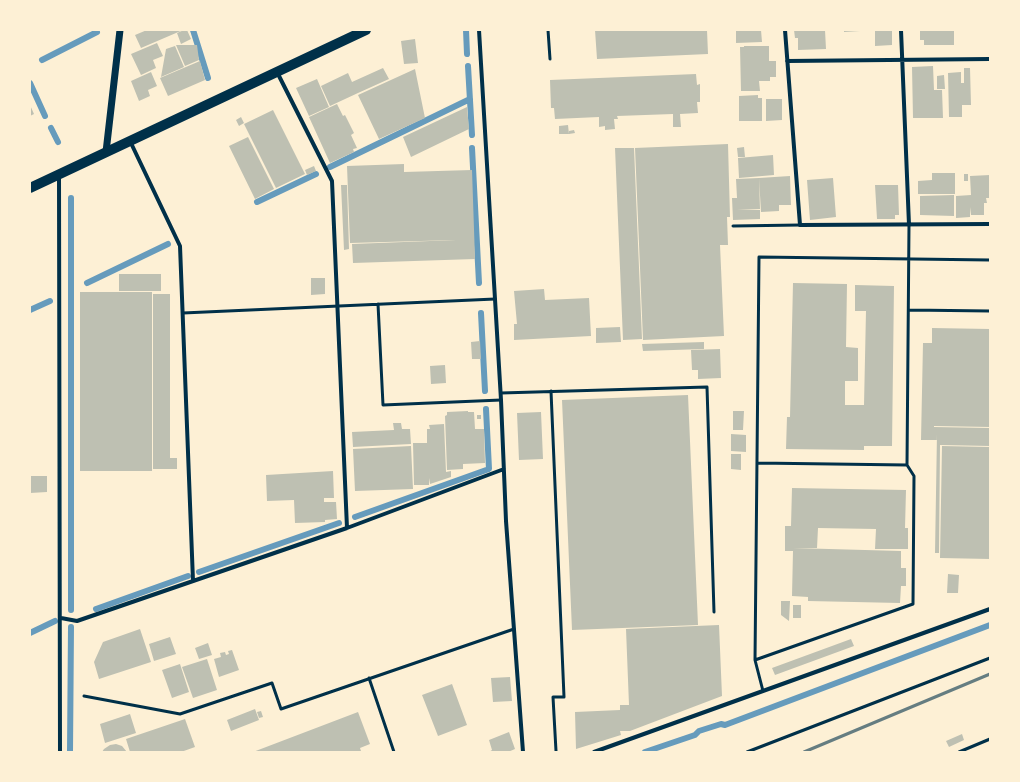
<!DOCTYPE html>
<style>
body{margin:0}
#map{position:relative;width:1020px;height:782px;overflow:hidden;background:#fdf0d5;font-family:Cabin,sans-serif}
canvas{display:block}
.frame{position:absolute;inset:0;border:31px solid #fdf0d5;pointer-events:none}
</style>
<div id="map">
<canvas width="1020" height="782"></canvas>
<div class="frame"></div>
</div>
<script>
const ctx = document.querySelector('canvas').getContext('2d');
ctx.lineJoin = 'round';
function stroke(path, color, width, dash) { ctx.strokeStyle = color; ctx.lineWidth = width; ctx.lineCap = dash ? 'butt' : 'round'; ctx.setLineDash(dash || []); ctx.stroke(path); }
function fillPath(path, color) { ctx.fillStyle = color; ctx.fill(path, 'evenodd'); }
stroke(new Path2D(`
 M193,30L208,78
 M466,30L467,54
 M42,60L97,32
 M468,66L472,135
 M30,83L45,116
 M51,128L58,142
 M472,148L479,283
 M330,167L470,99
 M257,202L316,174
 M87,283L168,244
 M30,310L50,301
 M481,313L485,391
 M355,517L489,469L486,409
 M199,572L339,523
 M96,609L188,576
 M71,610V198
 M30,633L55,621
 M70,752L71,627
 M645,752L695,735L699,731L721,724L725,725L990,625`), '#669bbc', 6);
fillPath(new Path2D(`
 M147,30H183L141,48L135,35Z
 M184,30H187L191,39L181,44L177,33Z
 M595,30H707L708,54L597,59Z
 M736,30H761L762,42L736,43Z
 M794,30H825L826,49L798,50V38H795Z
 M844,30H860V31L844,32Z
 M875,30H892V45L875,46Z
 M920,30H954V45H924V40H920Z
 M415,39L418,63L404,64L401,41Z
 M157,43L163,56L153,60L156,68L141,75L131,54Z
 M176,45H197L199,60L185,66Z
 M175,46L184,67L161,77L166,49Z
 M744,46H769V61H776V77H770V81H759L760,91H741L740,47H744Z
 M200,61L205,80L168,96L160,78Z
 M933,66L934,90H942L943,118H913L912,67Z
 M383,68L389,79L358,93L356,89L358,93L330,106L321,86L348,73L352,82Z
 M964,68H970L971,105H962V117H949L948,73L961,72V83H964Z
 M415,69L425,118L379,139L358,95Z
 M151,72L157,86L148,90L150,96L139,101L131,81Z
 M696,74L697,85L700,84V102H697L698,113L680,114L681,127H673V114L617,116L618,119H614L615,129L605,130V126L599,127V117L555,119L554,108H551L550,80Z
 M944,75L945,89H937V76Z
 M317,79L329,107L309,116L296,88Z
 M758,95V98H762V121H739V96Z
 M766,99H782V120L766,121Z
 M337,104L343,116L345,115L354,133L351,135L357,148L353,149L354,152L330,163L309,117Z
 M30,105L34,114L30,116Z
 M467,107L469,129L411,157L403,137Z
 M273,110L305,174L276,188L244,124Z
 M241,117L244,123L239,126L236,120Z
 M568,125L569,134H559V126Z
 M574,130L575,133L569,134V131Z
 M248,137L274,189L255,199L229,146Z
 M728,144L730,217H727L728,245H720L724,336L643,340L635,148Z
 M744,147L745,157H738L737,148Z
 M615,148H634L642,339L623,340Z
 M773,155L774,175L739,178L738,158Z
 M404,164V172L472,170L475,259L353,263L352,244L456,240L350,243L347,166Z
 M314,166L316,171L307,175L305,170Z
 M932,173H955V194H918V181L932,180Z
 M964,174H968V181H964Z
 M990,175V198H986L987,203H984V215H971L970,207V217L956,218V196L971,195L970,176Z
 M790,176L791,205H779V211L761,212L759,178Z
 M759,178L760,209L737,210H760V219L733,220L732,198H737L736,179Z
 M833,178L836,217L810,220L807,180Z
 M341,185H347L349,249L344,250Z
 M875,185H898L899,215H895V219H877Z
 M954,195V216L920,215V196Z
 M119,274H161V291H119Z
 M311,278H325V294L311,295Z
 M793,283L847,284L846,347L858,348V381H845V405H864L866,311H855V285L894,286L892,446H864V450L786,449L787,417H790Z
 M544,289L545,300L589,298L591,336L514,340V324H517L514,291Z
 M80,292H152V471H80Z
 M153,294H170V458H177V469H153Z
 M620,327L621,342L596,343V328Z
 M932,328L990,329V427L934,426V411V427L990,428V446L940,445L939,553H935L937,433V440H921L923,343H932Z
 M480,341L481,359H472L471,342Z
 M704,342V349L643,351L642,344Z
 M720,349L721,378L698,379V370H692L691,350Z
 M445,365L446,383L431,384L430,366Z
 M688,395L698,625L572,630L562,400Z
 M468,411V412H474L475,429H484L485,463L463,464V469L447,470L445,416L447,415V412Z
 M733,411H744L743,430H733Z
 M541,412L543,459L519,460L517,413Z
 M477,415H481V419H477Z
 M393,423H401L402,429H410L411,444L353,447L352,432L394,430Z
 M444,424L446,472L451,471V477L430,484L429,478V485H414L413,443H427V429H430L429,425Z
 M731,434L746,435V452L731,451Z
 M411,446L413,489L355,491L353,449Z
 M942,446L990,447V559L940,558Z
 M731,454H741V470L731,469Z
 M333,471L334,498H324V502H336L337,519L325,520V522L295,523L294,500L267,501L266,475Z
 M30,476H47V492L30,493Z
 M792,488L906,490L905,528H908V549H875L876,529L818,528L817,548H793L901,551V568H906V586H901L900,603L808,601V597L792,596L793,551H785V526H791Z
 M948,574L959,575L958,593H947Z
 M781,601H790L789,621L781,615Z
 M793,605H801V618H793Z
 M719,625L722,696L630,731H620L621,735L576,749L575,712L620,710V705H629L626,629Z
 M140,629L151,662L99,679L94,662L103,642Z
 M170,637L176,654L154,661L149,644Z
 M851,639L854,646L775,675L772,668Z
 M208,643L212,655L199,659L195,648Z
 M232,650L239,670L219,677L214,659L221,657L220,653L225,652L226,655L229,654L228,651Z
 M207,659L217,690L193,698L182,667Z
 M180,664L189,692L172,698L162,670Z
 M510,677L512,701L493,702L491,678Z
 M452,684L467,725L438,736L422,695Z
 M255,709L259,720L231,731L227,720Z
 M261,711L263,717L259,718L257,712Z
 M358,712L370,744L360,748L361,751L253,752Z
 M130,714L136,733L105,743L100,724Z
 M185,719L195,747L181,752H130L126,739Z
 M509,732L515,749L508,752H489L492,750L489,740Z
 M962,734L964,740L949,747L946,741Z
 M116,744L122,746L127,752H102L104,749L110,745Z`), '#bec0b2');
stroke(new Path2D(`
 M548,30L550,59
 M733,226L800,225
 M378,304L383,405L501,400
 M909,310L990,311
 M183,313L495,299
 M551,391L564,697H553L556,751
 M501,393L707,387L714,612
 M757,463L907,465
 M755,660L913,604L914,476L907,465L909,225
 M369,678L394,752
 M763,691L755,660L759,257L990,260
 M84,696L180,714L272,683L281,709L514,629
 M747,752L990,658
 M959,752L990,739`), '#003049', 3);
stroke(new Path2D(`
 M479,30L501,400L506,521L523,752
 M785,30L800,225L990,224
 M901,30L909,225
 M787,61L990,59
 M277,72L332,181L347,528
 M130,141L180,246L193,581
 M59,176L60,752
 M61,618L77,621L347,528L504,469
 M594,752L990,609`), '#003049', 4);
stroke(new Path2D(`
 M106,152L120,30`), '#003049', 7);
stroke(new Path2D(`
 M30,188L366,30`), '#003049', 10);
stroke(new Path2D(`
 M804,752L990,674`), '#657d81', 3);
</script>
